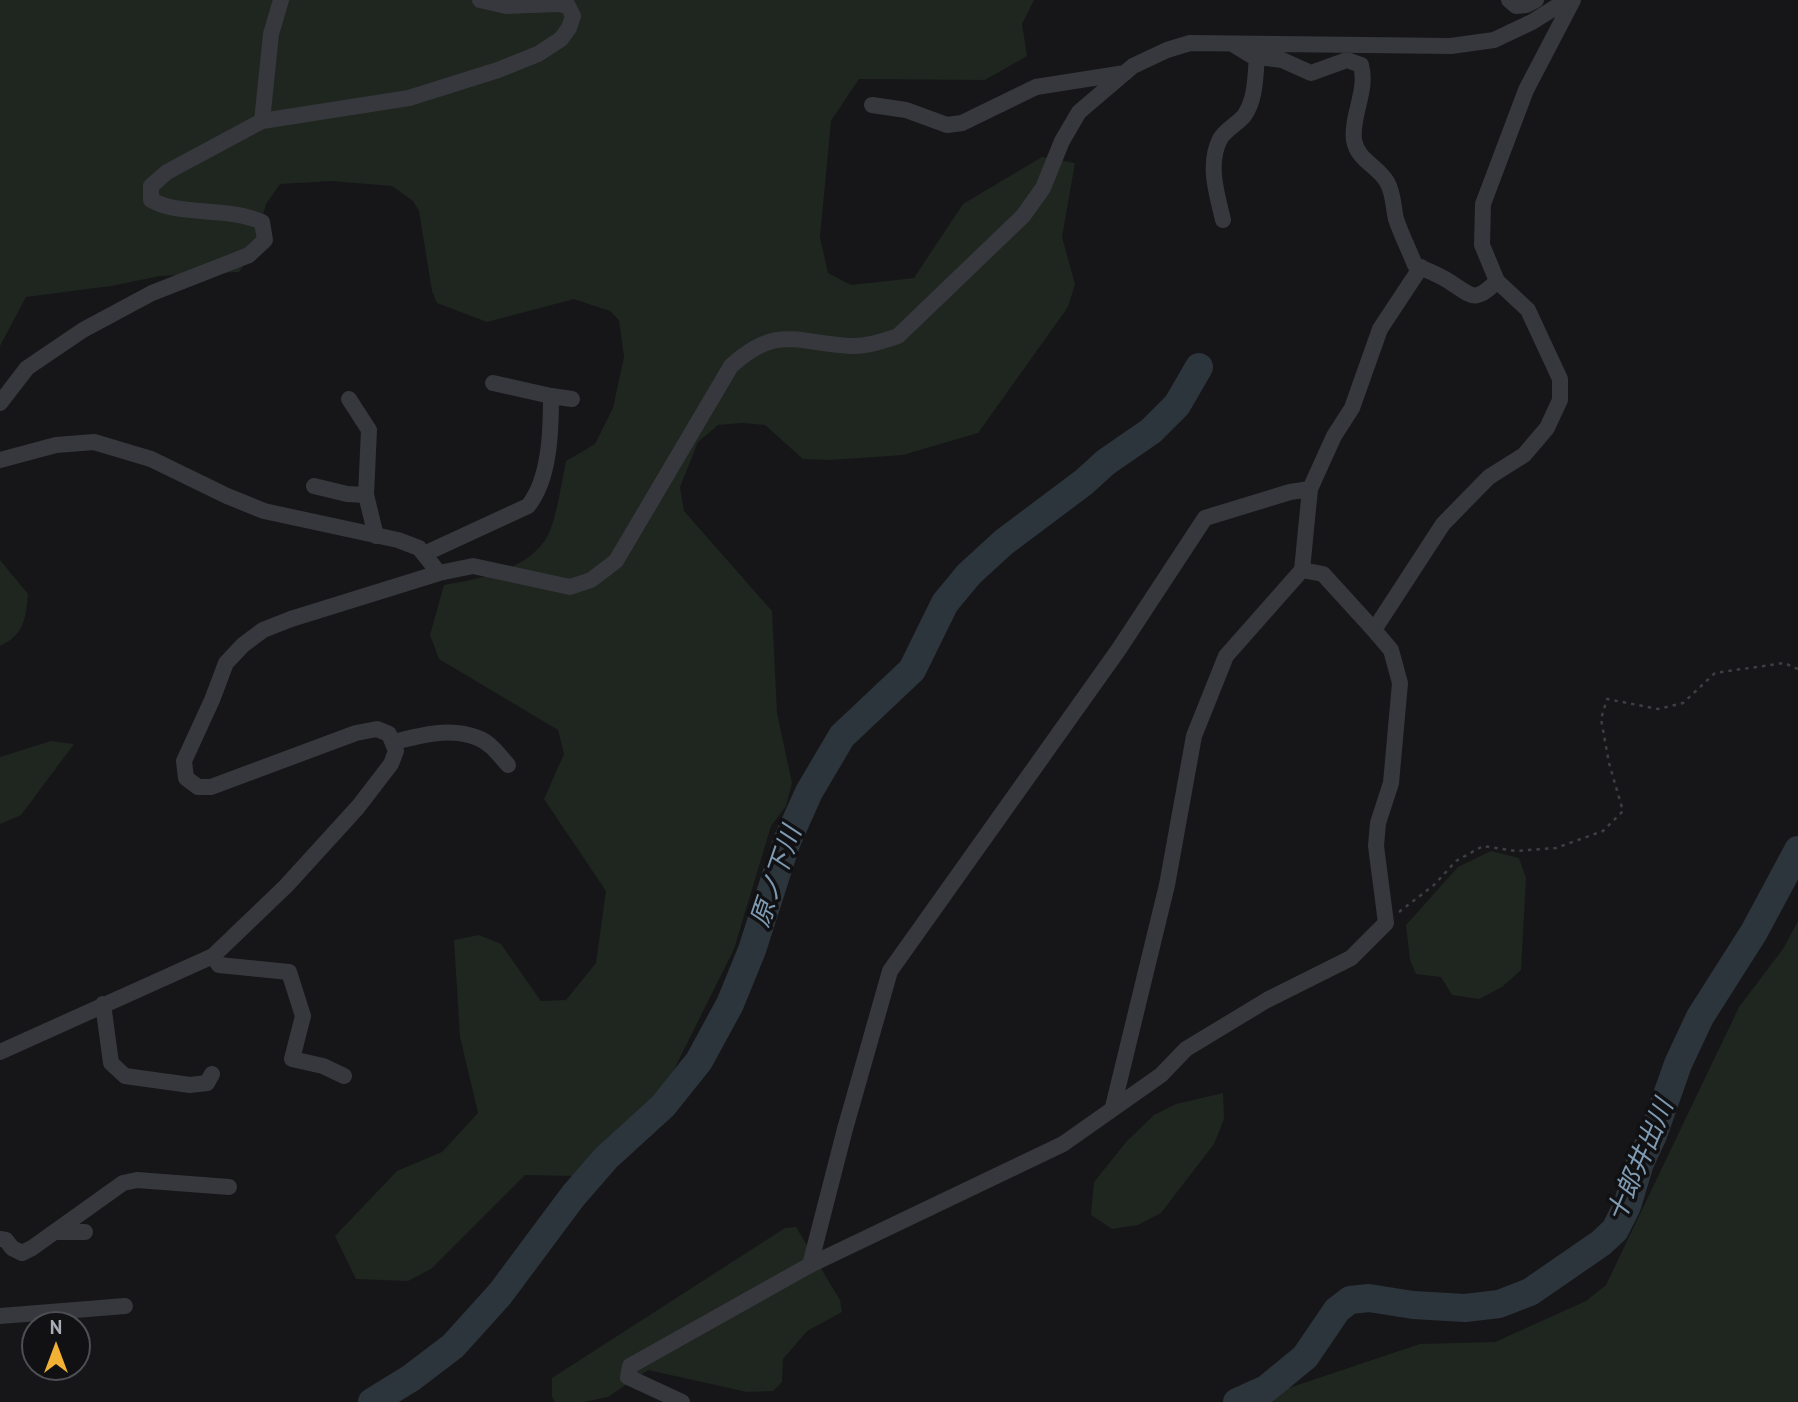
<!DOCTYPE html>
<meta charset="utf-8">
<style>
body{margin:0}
#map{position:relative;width:1798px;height:1402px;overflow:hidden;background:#161618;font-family:"PT Sans",sans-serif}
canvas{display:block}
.north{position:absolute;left:21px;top:1311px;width:70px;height:70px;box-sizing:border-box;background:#111113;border:2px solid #4d4f55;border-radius:50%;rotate:0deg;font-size:19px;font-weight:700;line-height:28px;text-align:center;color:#a8adb8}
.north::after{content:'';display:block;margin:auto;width:24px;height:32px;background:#f2b134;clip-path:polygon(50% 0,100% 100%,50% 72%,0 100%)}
</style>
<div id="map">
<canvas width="1798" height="1402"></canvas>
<div class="north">N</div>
</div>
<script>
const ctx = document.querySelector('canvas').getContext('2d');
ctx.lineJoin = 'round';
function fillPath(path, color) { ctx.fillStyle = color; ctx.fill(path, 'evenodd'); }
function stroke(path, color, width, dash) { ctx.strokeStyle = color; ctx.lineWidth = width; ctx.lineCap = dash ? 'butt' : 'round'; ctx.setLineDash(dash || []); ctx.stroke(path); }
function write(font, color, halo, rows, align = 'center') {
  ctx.font = font + ' "PT Sans","Noto Sans JP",sans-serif'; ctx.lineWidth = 7; ctx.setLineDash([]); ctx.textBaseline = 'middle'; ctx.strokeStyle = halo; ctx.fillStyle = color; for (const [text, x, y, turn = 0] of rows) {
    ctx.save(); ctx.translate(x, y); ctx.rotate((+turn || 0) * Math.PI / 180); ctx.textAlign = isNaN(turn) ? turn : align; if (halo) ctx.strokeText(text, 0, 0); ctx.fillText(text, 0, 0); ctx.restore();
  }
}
fillPath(new Path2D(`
 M0,0H1034L1022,24L1027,56L985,80L859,79L831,121L820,237L828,273L851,285L914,278L963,204L1042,157L1075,163L1062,237L1075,284L1068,307L978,433L903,455L830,460L803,459L765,425L742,423L718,425L698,442L680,487L684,511L772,611L777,713L792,783L786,806L771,826L734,949L650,1118L573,1176L525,1175L431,1269L408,1281L356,1279L335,1236L397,1171L442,1152L478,1113L460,1037L454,940L479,935L501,944L541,1001L566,1000L596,963L606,891L544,799L564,754L558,730L439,659L430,635L444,585C479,579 530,570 548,535C556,521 562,480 566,461L595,444L613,408L624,357L619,320L610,311L574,299L487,322L437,303L432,291L419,211L413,201L392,186L331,181L280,184L266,204L254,251L239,272L160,276L111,286L26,297L0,346Z
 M0,560L28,594C26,618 24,635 0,646Z
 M51,741L74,744L21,815L0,824V757Z
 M1491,851L1519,858L1526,878L1521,970L1502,987L1479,999L1452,995L1441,977L1416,974L1410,960L1406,925L1458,867Z
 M1798,921V1402H1247L1420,1344L1495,1342L1586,1301L1606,1285L1739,1007L1783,949Z
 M1223,1093L1224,1119L1214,1144L1161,1213L1138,1225L1112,1229L1091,1215L1094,1182L1127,1141L1154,1115L1176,1104Z
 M796,1227L840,1300L842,1312L807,1331L783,1359L782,1382L773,1391L747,1392L648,1370L608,1397L584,1402H555L552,1397V1378L785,1228Z`), '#1e261f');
stroke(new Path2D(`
 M372,1402L411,1378L453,1346L500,1294L573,1196L606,1158L663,1106L699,1061L730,1004L752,950L787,841L809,792L842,736L912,670L945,603L969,574L1004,542L1084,482L1106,462L1151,431L1177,405L1199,367
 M1237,1402L1266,1389L1305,1357L1337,1310L1350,1300L1369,1298L1413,1305L1465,1308L1499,1304L1530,1292L1601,1243L1615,1230L1627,1206L1640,1163L1653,1135L1678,1064L1700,1017L1754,932L1798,850`), '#2c353c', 28);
stroke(new Path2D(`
 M1399,912L1434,885L1456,861L1483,846L1516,851L1556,848L1603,831L1623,811L1609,763L1601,719L1607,699L1658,709L1683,703L1715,673L1784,663L1798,669`), '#3d3f44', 2.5, [3.5, 5]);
stroke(new Path2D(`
 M1509,0L1516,6L1526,5L1536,0
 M1234,45L1252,56L1282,60L1311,73L1347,60L1361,65C1368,91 1351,115 1354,140C1357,160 1378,166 1387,182C1394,194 1393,207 1396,219C1401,234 1409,250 1415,265C1426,270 1440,275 1450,282C1473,297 1475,303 1497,281
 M872,105L906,110L947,125L962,123L1036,87L1125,73
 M262,121L271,34L281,0
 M1223,220C1217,194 1207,165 1220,139C1225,130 1237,124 1244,116C1256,99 1255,77 1257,57
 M551,396L572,399
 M349,399L369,430L366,495L376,536
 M0,403L27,368L83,330L152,293L249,255L265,240L262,222C226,206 182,217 151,200V186L167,172L262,121L409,98L498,70L538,54L561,39L569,28L573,16L568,6L557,4L506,6L480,0
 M0,460L56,445L94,442L151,459L227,496L264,511L398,540L419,548L439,573
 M314,486L347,494L366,495
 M424,554L528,506C550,479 551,430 551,396L493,383
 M1374,630L1443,524L1489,477L1524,455L1547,428L1560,400V379L1528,310L1497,281L1482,245L1483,204L1526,90L1573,0
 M394,742C421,735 451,727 478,738C491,743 499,755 508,765
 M213,956L219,965L289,972L303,1016L292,1059L323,1066L344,1076
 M103,1004L111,1063L125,1076L190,1085L207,1083L212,1074
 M0,1052L213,956L286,886L358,807L391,764L396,751L389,734L377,729L356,733L211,787H198L186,778L184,761L212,700L226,663L243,645L263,630L291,619L439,573L473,566L570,587L591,580L616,561L731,366C778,324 795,343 850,346C866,347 883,341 898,336L1023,216L1043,188L1062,141L1079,112L1133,66L1167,50L1190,43L1451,46L1494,40L1532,22L1567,0
 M1113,1107L1167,885L1194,736L1226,656L1302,570L1310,489L1334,436L1352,408L1380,329L1421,267
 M55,1232H85
 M0,1239L6,1240L12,1248L22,1253L32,1248L123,1183L137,1180L229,1187
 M810,1265L845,1129L890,971L1119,649L1205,518L1290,492L1310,489
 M0,1316L125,1306
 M682,1402L628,1377L630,1366L810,1265L1063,1144L1161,1075L1186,1049L1267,1000L1351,958L1386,923L1376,846L1378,823L1391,783L1400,683L1391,650L1374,630L1323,574L1302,570`), '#37383d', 16);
write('italic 26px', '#7f9bb3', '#111113', [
 ["原ノ下川",777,877,-71],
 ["十郎井出川",1641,1161,-67]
]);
</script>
